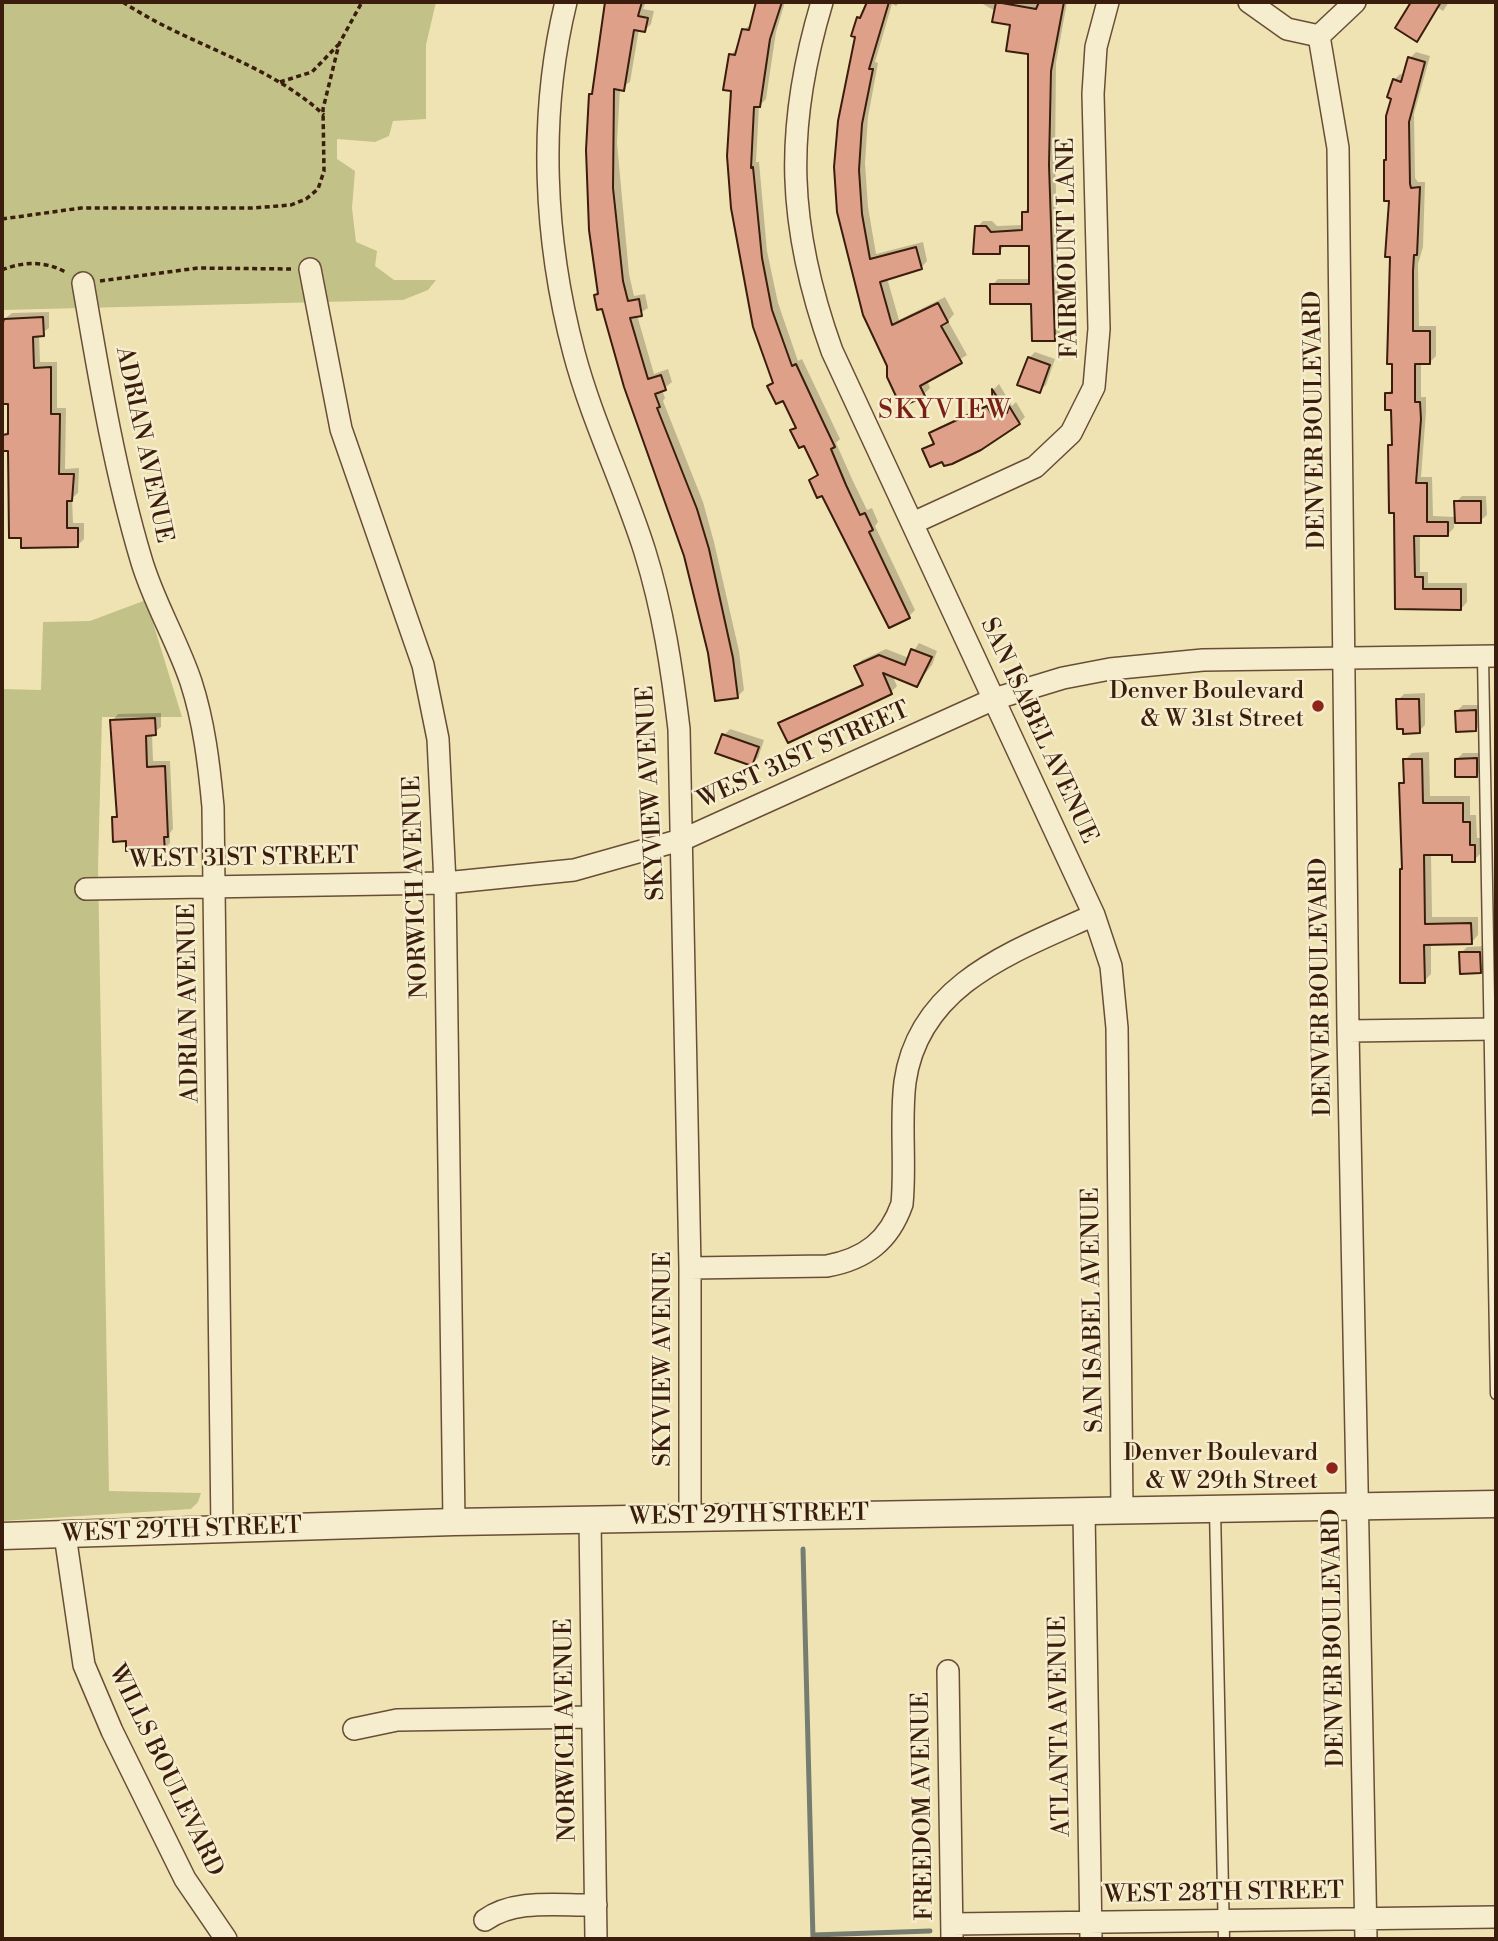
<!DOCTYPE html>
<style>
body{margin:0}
#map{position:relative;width:1498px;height:1941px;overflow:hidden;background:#f0e3b3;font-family:"Libre Bodoni",serif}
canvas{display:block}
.frame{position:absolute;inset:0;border:4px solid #3a1d0c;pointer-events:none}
</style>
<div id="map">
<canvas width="1498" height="1941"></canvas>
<div class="frame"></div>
</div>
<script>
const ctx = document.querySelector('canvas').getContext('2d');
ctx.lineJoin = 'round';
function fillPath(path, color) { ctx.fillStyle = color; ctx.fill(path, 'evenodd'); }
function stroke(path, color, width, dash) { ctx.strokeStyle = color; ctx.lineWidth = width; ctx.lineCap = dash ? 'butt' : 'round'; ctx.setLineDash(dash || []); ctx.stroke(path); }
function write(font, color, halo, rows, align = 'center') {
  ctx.font = font + ' "Libre Bodoni",serif'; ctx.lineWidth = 5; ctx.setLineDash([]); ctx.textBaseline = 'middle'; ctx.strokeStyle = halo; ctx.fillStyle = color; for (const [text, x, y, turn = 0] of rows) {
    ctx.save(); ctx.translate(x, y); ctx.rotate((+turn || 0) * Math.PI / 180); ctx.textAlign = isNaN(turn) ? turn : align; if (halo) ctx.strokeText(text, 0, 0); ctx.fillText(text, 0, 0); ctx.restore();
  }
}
fillPath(new Path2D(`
 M2,2H436L426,45V119L393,121L389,136L375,142L337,139V159L355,171L352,208L356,242L377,251L375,266L394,280H436L428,290L403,300L2,310Z
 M146,600L182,717H102L98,867L109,1491L201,1493L198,1502L191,1509L2,1521V689L41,690L43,622L90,621Z`), '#c2c187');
fillPath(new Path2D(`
 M607,2H646L643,9L654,11L651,24L645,30L639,29L630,82L620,88L617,143L629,274L634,296L645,294L648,308L637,315L654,374L668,369L672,382L662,390L665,398L663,401L703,502L714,542L739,651L744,690L738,696L710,653L686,556L603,307L596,295L599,292L591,95L594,92Z
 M759,2H785L776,32L766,99L759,106L756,162H759L767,251L778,303L798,361L802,359L840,439L836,443L852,479L867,510L872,508L878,522L875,526L915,610L909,616L811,480L818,473L804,444L792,431L797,426L784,398L769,386L774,382L733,90L731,55L737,48L743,30L752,24Z
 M869,2H900L896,6L892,4L875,62L878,63L868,117L865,163L868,207L876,254L923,242L927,261L921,268L887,278L899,320L945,297L954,314L948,321L967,355L927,380L930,388L924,394L888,365L839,212L859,18Z
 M979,2H1067L1056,63L1055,158L1060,333L1054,339L1033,303L992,285L998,279H1031V244H1005L999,253L977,227L983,221H992L997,226L1023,225V213L1029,207V53L1010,19Z
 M1414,2H1449L1443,11L1437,7L1397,28Z
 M1416,52L1430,56L1414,114L1415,178L1418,182H1425L1423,247L1418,264L1419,326H1436V356L1430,362H1421V397H1426V412L1421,477H1432L1433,516L1456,517V502L1462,496H1486L1487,515L1480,521H1454V528L1447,535L1420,534V572H1428V583H1467V602L1461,609L1396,607L1395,512L1390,446L1394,442L1393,408L1387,394L1394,387L1393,97L1394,80L1400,74L1404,75L1410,58Z
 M49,312V328L39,335L40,362H57V408H66L65,469L79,468L78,493L72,498L73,523H84V539L78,545L9,449L4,435L10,429L9,402H2V321L12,313Z
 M1035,352L1055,359L1046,385L1039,391L1029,358Z
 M999,384L1012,406L1016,402L1025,417L1019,423L924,450L935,441L931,434L937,428L994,401V389Z
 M919,643L937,651L932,665L916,685L892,675L897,686L891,692L780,724L787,718L864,683L856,666L862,660L886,649L909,658Z
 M1425,693V725L1419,731L1398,700L1404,694Z
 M1463,705H1482V723L1476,730L1457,711Z
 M161,713V727L152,734L153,761H170L173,829L170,833V843L164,849L128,840L114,818L119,813L112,721L118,714Z
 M730,729L764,740L758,758L751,764L724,735Z
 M1429,752L1430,796H1470V815H1476L1477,838H1481V853L1474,860L1453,853H1431L1432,917H1478V935L1471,943L1431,944V974L1424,981L1404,867L1401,784L1406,779L1405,760L1412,753Z
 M1463,753H1482L1483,769L1477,775L1457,759Z
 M1486,946V965L1480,972L1461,953L1467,947Z`), '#0003');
stroke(new Path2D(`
 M803,1549L813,1939
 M813,1935L930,1931`), '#757d71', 5);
const building = new Path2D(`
 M605,2H642L638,16L648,18L645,32L634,30L624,91L614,89L613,188L623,281L628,301L639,299L642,316L630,318L648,379L661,375L666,390L655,394L660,407L657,408L697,509L709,549L733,658L738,698L715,701L708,653L684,556L624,387L602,309L597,310L594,295L598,294L589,230L586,150L589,94H592Z
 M756,2H782L770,39L760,107H754L751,168L753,167L762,258L772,310L792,366L796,364L817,409L835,447L831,449L846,485L860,515L865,513L873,530L869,532L910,618L889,628L822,496L817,498L809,480L818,475L804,446L799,448L790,430L796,428L783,401L776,404L767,386L773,383L753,327L731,208L727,156L731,91L723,90L729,54L735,55L742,29L749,30Z
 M867,2H889L869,69H873L862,124L859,170L862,214L870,259L916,247L922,269L880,282L892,325L938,303L948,322L941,326L962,363L920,386L925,396L901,407L887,377V366L863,315L837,212L834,167L838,121L855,37L851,36L857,17L860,18Z
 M996,2L1036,9L1039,2H1064L1051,71L1049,165L1055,341H1032L1031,304H990V284H1029V246H1000V254H973L975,226H986L991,232L1022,230V212H1028V54L1006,51L1010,25L992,22Z
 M1411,2H1441L1417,42L1395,28Z
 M1408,57L1425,62L1409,122L1410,184L1411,188L1420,187L1417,255H1414L1413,271V331H1430V364H1415V402H1420L1421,419L1416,483H1427V522H1448V536H1414L1415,577H1423V589H1461V610L1395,609L1394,513H1389L1388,445H1392L1391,410H1385V393H1392V364H1387L1390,257H1385L1389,201H1384V160H1386V116L1391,99L1387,97L1393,79L1401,82Z
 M43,317L44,336L33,337L34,368L51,367V414H60L59,474H74L72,501H67V528H78V547L21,548V538H9L8,451H2V435L8,434V404H2V326L4,319Z
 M1028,357L1050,365L1040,393L1017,385Z
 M992,389L1007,413L1009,406L1020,424L981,450L952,464L944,466L942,462L930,467L922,449L934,444L929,433L987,406L993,417Z
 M1454,501H1481V523H1455Z
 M911,649L932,657L917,687L883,673L892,694L788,743L778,723L863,685L854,666L879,655L905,665Z
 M1396,699H1419L1420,733L1403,734V729H1397Z
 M1476,710V731L1456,732L1455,711Z
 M155,718L156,735L146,736L147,767L165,766L168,837H164L165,851H126V841L113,842L112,817H117L110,720Z
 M722,734L759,747L752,766L715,753Z
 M1477,758V777H1455V759Z
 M1403,759H1422L1423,803H1463V822H1470V845H1475V862H1452V855H1424L1425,924L1471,923L1472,944L1424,945L1425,983H1400V869H1402L1399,783H1404Z
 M1459,952H1480L1481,973L1460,974Z`);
fillPath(building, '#dfa08a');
stroke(building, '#3a1d0c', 2);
const service = new Path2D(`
 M1483,657L1496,1394
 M1215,1509L1224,1939`);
const minor = new Path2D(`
 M566,2C538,116 544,240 574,353C592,421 624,485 645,552C663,610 672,669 679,729L690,1268V1517
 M822,2C784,129 787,226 832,351L1094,915L1111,966L1117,1028L1122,1511
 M1249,2L1287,29L1319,36
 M1319,36L1338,148L1348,1031L1366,1939
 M1319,36L1355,2
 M310,269L341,429L423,665L438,739L445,883L454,1522
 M83,283C99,376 114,468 141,559C153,601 177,640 191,682C204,722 209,764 213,807L222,1530
 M913,523L1035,467L1071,433L1094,387L1099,329L1093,94L1096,47L1108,2
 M86,889L445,883L574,870L684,839L994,699L1063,678L1110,669L1203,660L1496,656
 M1348,1031L1496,1029
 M690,1268L827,1266C865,1259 889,1241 902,1204C906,1164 900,1122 905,1082C919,983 1015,951 1094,915
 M1084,1512L1091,1939
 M590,1519L596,1939
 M65,1535L84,1665L112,1731L185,1879L226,1939
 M948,1671L952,1939
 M354,1729L397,1720L592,1717
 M485,1920C516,1898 560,1906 596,1905
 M952,1924L1496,1917`);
const tertiary = new Path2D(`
 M2,1536L454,1522L1496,1504`);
stroke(service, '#684e36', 13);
stroke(minor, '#684e36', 24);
stroke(tertiary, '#684e36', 29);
stroke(new Path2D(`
 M123,2C187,45 267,62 324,115
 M280,82L312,72L338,45
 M2,219L81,208H252L291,205L306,199L318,189L324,171L323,109L339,44L362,2
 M2,270C24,261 47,261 67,273
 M100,281L198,268L291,269`), '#3a1d0c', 3.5, [5, 3.5]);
stroke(service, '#f5edce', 10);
stroke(minor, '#f5edce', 21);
stroke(tertiary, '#f5edce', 26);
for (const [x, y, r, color] of [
 [1318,706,7,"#8f2418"],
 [1332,1468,7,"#8f2418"]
]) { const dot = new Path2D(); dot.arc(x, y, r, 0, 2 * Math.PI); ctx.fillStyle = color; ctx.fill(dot); stroke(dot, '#f5edce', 2.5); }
write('24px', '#3a1d0c', '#f5edce', [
 ["FAIRMOUNT LANE",1069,248,-91],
 ["DENVER BOULEVARD",1316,420,-91],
 ["ADRIAN AVENUE",143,445,78],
 ["SAN ISABEL AVENUE",1038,731,65],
 ["WEST 31ST STREET",804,756,-24],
 ["SKYVIEW AVENUE",652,793,-93],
 ["WEST 31ST STREET",244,859,-1],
 ["NORWICH AVENUE",417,887,-92],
 ["DENVER BOULEVARD",1322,987,-91],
 ["ADRIAN AVENUE",190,1003,-91],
 ["SAN ISABEL AVENUE",1094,1310,-91],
 ["SKYVIEW AVENUE",664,1359,-90],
 ["WEST 29TH STREET",749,1516,-1],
 ["WEST 29TH STREET",182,1531,-2],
 ["DENVER BOULEVARD",1335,1638,-91],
 ["ATLANTA AVENUE",1061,1726,-91],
 ["NORWICH AVENUE",567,1730,-91],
 ["WILLS BOULEVARD",165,1771,64],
 ["FREEDOM AVENUE",924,1806,-91],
 ["WEST 28TH STREET",1224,1894,-1]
]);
write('24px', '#3a1d0c', '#f5edce', [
 ["Denver Boulevard",1304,692],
 ["& W 31st Street",1304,720],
 ["Denver Boulevard",1318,1454],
 ["& W 29th Street",1318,1482]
], 'right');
ctx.letterSpacing = '2px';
write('26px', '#7a1f14', '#f5edce', [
 ["SKYVIEW",945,412]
]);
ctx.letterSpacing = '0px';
</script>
